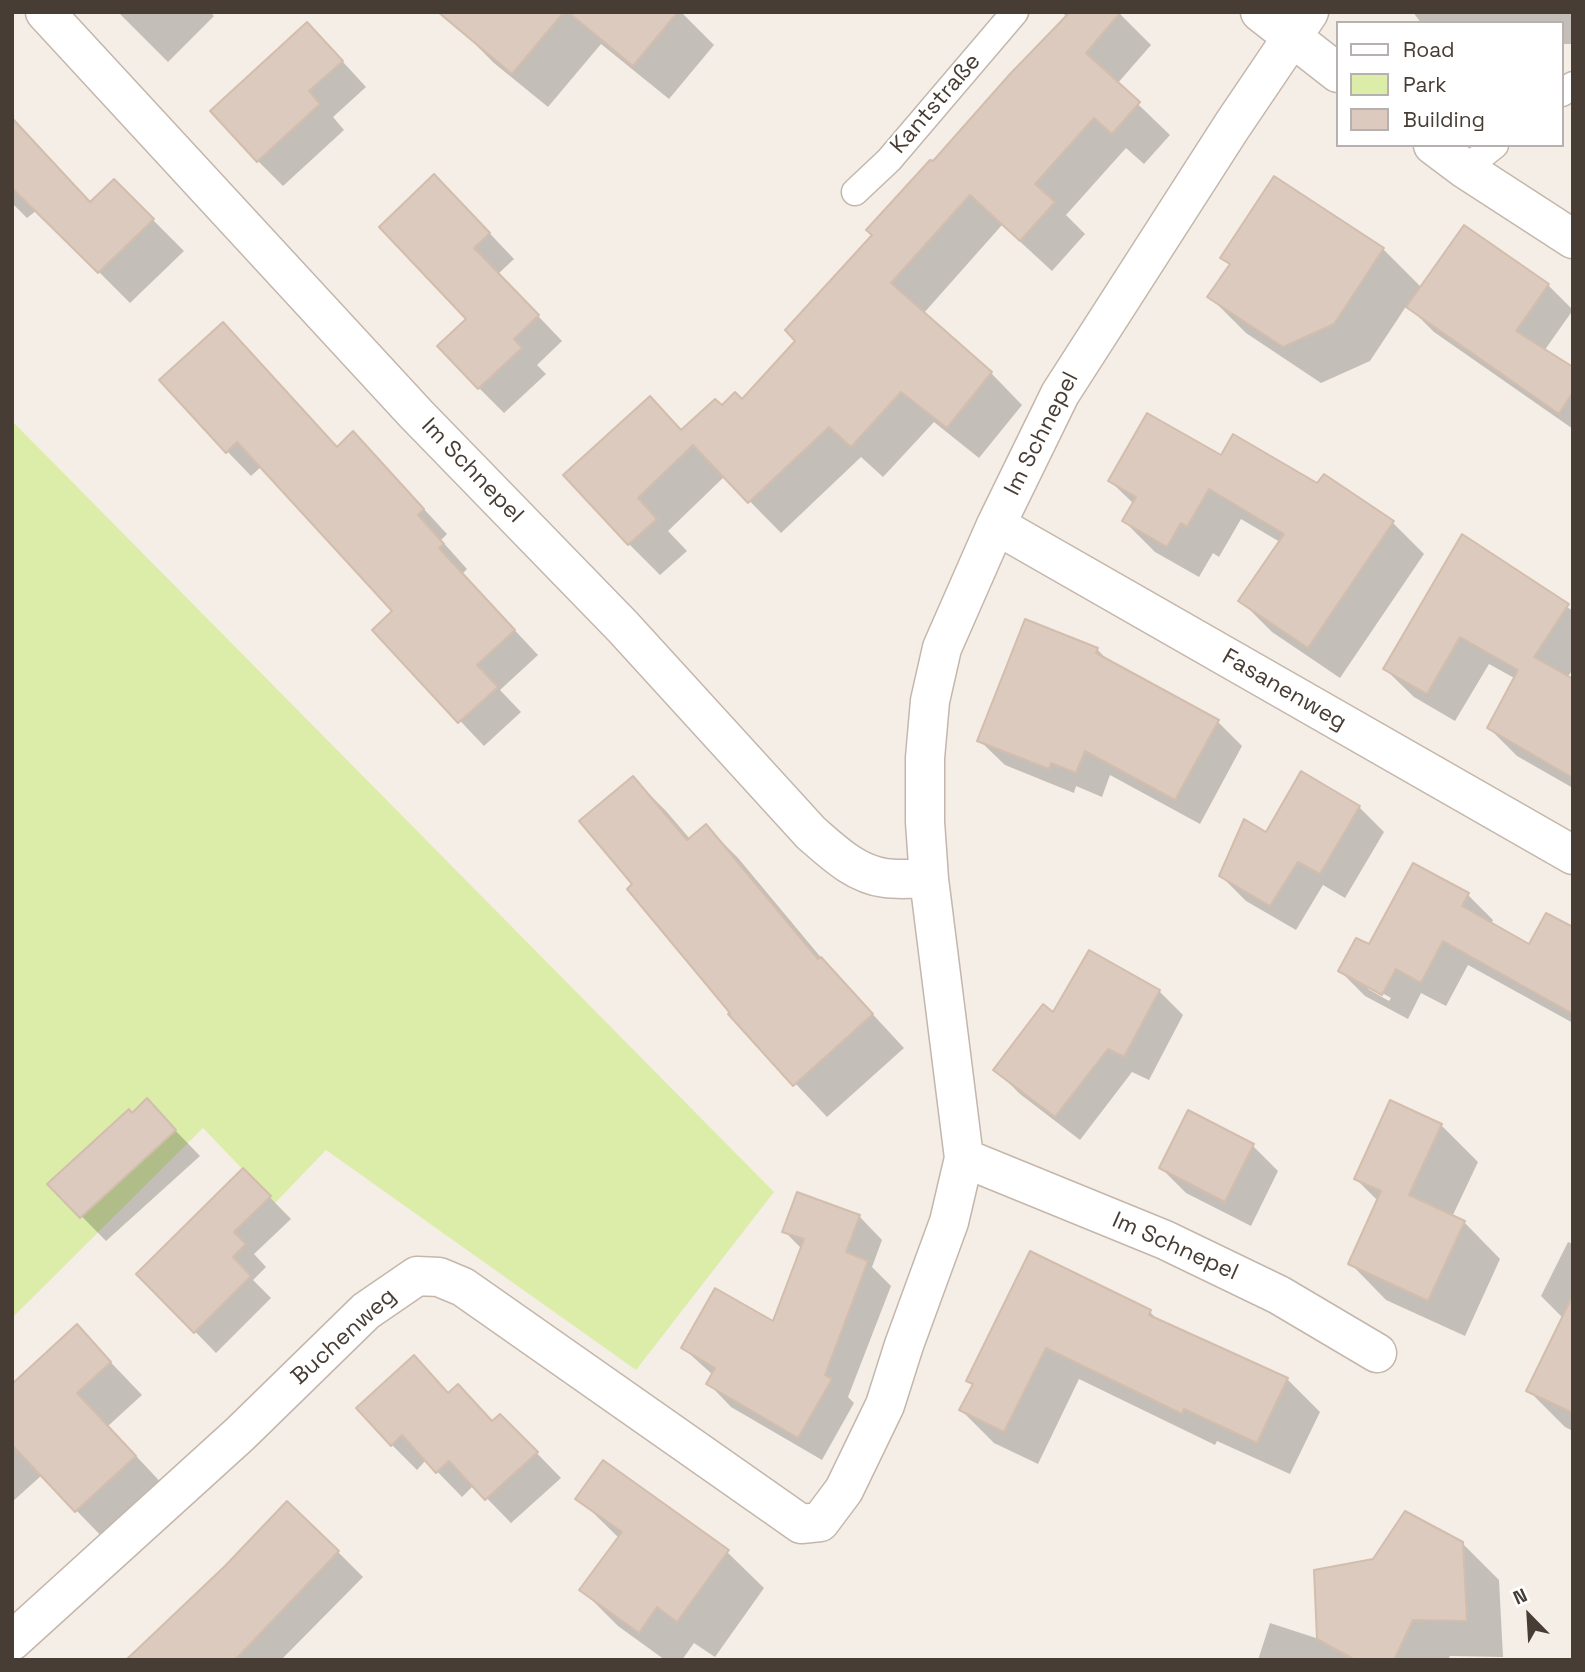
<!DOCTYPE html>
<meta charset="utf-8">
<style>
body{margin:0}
#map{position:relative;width:1585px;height:1672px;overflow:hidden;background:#f5eee6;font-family:"Space Grotesk",sans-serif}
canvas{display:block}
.frame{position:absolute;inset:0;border:14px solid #483d34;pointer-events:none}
.legend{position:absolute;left:1336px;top:21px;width:228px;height:126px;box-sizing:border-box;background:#fff;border:2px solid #b6b1ae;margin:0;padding:9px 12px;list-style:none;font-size:21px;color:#483d34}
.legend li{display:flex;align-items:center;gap:14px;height:35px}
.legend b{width:35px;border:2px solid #b6b1ae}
.north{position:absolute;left:1494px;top:1581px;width:70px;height:70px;-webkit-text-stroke:5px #fff;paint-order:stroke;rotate:336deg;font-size:19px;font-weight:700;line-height:28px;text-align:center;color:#483d34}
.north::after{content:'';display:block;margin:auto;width:24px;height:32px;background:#483d34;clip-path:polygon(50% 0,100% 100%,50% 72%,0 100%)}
</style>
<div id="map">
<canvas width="1585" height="1672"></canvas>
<div class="frame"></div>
<ul class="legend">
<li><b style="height:9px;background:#fff"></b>Road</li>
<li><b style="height:19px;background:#dcedaa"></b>Park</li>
<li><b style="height:19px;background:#dbcabd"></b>Building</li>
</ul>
<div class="north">N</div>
</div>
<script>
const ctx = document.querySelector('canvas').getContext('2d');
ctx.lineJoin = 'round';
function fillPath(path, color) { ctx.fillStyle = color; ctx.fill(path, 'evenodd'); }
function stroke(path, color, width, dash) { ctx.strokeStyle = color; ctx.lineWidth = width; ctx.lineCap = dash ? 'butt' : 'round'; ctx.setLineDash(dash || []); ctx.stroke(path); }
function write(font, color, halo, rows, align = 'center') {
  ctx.font = font + ' "Space Grotesk",sans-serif'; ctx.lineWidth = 5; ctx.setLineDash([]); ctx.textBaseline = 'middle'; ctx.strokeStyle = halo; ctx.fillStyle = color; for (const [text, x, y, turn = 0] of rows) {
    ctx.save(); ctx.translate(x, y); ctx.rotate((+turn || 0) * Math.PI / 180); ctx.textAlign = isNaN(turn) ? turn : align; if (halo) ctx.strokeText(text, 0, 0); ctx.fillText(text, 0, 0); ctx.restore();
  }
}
fillPath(new Path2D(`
 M12,421L774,1192L636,1370L326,1150L275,1203L203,1128L12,1318Z`), '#dcedaa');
fillPath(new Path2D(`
 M118,12H210L214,16L168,62Z
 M472,12H681L714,45L669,99L601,44L548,107L494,63L459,28Z
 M1062,12H1118L1151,45L1117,84L1170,135L1144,164L1126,148L1066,215L1085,234L1052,271L1002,225L923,314L991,373L1022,405L979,458L934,422L883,477L861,457L781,533L725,476L668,531L687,551L660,575L629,544L650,398L683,431L722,407L742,401L798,341L874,235L933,164L1067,17Z
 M1413,12H1573V44H1562V23H1421Z
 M332,50L366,87L333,117L344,130L283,186L258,161Z
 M12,118L92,203L114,181L184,251L130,303L37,210L27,218L12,203Z
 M459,201L514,259L498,274L562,341L537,365L546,374L504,413L479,388L468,319Z
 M1383,249L1422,288L1548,285L1573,310L1544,351L1573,369V429L1434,332L1407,305L1370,361L1321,383L1246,333L1210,297L1231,265L1223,257Z
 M247,349L338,448L377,458L447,534L441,540L467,569L462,574L538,655L500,690L521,712L484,746L374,630L395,611L262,466L251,476L227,451Z
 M1222,457L1318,486L1392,522L1424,554L1340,678L1272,632L1241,601L1280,542L1241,519L1219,557L1213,553L1199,577L1155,552L1124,521L1134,504L1110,481Z
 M1462,537L1573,611V669L1567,678L1573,681V788L1517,756L1489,728L1516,679L1489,664L1455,721L1414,697L1385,669Z
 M1097,649L1110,663L1217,721L1242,746L1200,824L1110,775L1102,797L1076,786L1074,793L1005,765L979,740Z
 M633,778L666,811L690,839L706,826L738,858L828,966L904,1048L827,1117L731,1015L733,1013L635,885Z
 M1359,807L1384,832L1345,898L1323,885L1296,930L1246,901L1221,876L1267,834Z
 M1468,895L1493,920L1491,924L1529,946L1573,929V1023L1468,965L1446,1006L1421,993L1408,1019L1365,996L1340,971L1369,947ZM1368,985L1391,998L1389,1001L1368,989Z
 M1159,991L1183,1015L1149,1080L1132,1072L1080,1140L1020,1094L996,1070L1054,1015Z
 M147,1101L200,1156L106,1241L50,1184Z
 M1189,1112L1253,1146L1278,1171L1251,1226L1186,1193L1161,1168Z
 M1441,1125L1478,1162L1452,1217L1464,1222L1500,1259L1465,1336L1386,1300L1350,1263L1378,1201L1356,1179Z
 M243,1170L291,1219L254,1254L266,1267L253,1280L271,1298L216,1353L139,1274Z
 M859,1216L882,1240L872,1267L891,1286L848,1397L854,1403L822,1460L731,1407L708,1383L713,1375L683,1348L774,1324L802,1249L784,1231Z
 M1568,1242L1573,1244V1431L1565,1427L1528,1390L1563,1318L1541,1296Z
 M1031,1253L1150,1312L1160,1322L1287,1379L1320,1412L1290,1474L1217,1441L1215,1445L1079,1379L1038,1464L994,1443L961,1410L974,1386L968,1380Z
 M77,1327L142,1395L108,1426L167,1489L108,1543L42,1475L12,1502V1386Z
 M414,1358L450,1394L525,1441L561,1478L511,1523L474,1485L462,1497L426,1460L417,1470L392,1445Z
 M578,1498L727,1552L764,1588L715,1657L694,1643L682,1660H665L618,1626L582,1590L619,1538Z
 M1462,1543L1499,1580L1503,1657L1450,1656L1448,1660H1258L1270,1623L1319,1639Z
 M338,1552L363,1577L281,1660H128Z`), '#0003');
const building = new Path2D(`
 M438,12H564L512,74Z
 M568,12H678L633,66Z
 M1070,12H1121L1086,53L1140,102L1112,134L1094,118L1035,184L1055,202L1020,241L970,195L891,283L992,372L947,428L901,392L851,447L829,427L748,503L693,445L638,498L657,519L628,545L563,475L650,396L681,430L715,399L722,405L735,392L742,399L795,341L785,330L872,235L866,230L930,160L933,161L1010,74Z
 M307,22L343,61L309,91L320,104L257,162L210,111Z
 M12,118L90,202L114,179L154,219L98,273L12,188Z
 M434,174L490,233L474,248L539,315L514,339L522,348L478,389L437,346L466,319L379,227Z
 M1274,176L1384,248L1334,324L1283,347L1207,297L1230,264L1220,258Z
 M1464,225L1549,284L1516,331L1573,367V392L1559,414L1406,307Z
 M223,322L337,447L353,431L424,509L418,515L444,544L439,548L515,630L477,665L498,687L458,723L372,630L392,611L237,442L226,453L159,380Z
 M1147,413L1221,455L1233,434L1317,483L1324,474L1394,521L1308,648L1238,601L1284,534L1209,489L1187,527L1181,523L1167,547L1122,521L1136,497L1108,481Z
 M1462,534L1569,604L1534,657L1573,679V778L1487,728L1518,670L1460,637L1427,694L1383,669Z
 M1025,619L1098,648L1096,653L1219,720L1175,800L1085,751L1076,773L1051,763L1049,769L977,741Z
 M1301,771L1360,806L1320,874L1298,862L1270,906L1219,876L1244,819L1266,832Z
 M633,776L687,840L706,824L818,959L821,957L873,1014L793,1086L728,1014L730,1013L627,889L632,884L579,821Z
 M1413,863L1469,893L1462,906L1529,944L1546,913L1573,927V1014L1443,941L1421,983L1396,969L1382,995L1338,971L1356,938L1369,944Z
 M1089,950L1160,990L1124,1057L1108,1049L1055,1117L993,1070L1043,1004L1053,1012Z
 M147,1098L176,1130L80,1218L47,1184L129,1109L132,1113Z
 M1390,1100L1442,1124L1409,1195L1465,1221L1428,1301L1348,1264L1381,1191L1354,1179Z
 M1188,1110L1254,1144L1225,1202L1159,1168Z
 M243,1168L271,1196L234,1232L246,1244L233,1257L251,1276L194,1333L136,1274Z
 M797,1192L860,1215L846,1252L868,1261L825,1375L832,1379L798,1438L706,1384L715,1368L681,1348L715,1288L773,1321L804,1239L782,1232Z
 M1030,1251L1151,1310L1149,1315L1288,1378L1257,1443L1184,1409L1182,1414L1046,1348L1004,1432L959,1410L973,1384L966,1381Z
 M1573,1295V1413L1526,1391Z
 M77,1324L111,1362L77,1393L136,1456L75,1512L12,1445V1384Z
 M414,1355L448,1393L458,1384L492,1421L500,1414L538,1452L485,1500L449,1461L436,1473L402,1435L391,1446L356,1408Z
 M603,1460L729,1550L677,1622L657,1607L639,1633L579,1590L622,1532L575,1499Z
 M287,1501L339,1551L235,1660H126L225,1566Z
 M1405,1511L1463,1542L1467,1621L1413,1620L1394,1660H1355L1317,1639L1314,1570L1373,1559Z`);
fillPath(building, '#dbcabd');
stroke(building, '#d3bdad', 2);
const service = new Path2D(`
 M1562,93L1573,85
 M1465,169L1495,145
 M855,192L889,160L1015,12`);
const minor = new Path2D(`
 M45,12L416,414L623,627L811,833C833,852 855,874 885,878C899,880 914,878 929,879
 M996,525L1573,855
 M964,1158L1165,1240L1279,1295L1377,1353
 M12,1641L240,1434L366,1311L417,1276L439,1277L463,1287L801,1524L820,1522L844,1490L885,1405L904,1345L949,1222L964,1158L929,879L925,822V758L930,701L942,648L996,525L1060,394L1232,126L1309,12`);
const tertiary = new Path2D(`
 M1260,12L1338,73
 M1433,145L1465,169L1573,239`);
stroke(service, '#c4b6ab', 29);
stroke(minor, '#c4b6ab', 41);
stroke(tertiary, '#c4b6ab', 41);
stroke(service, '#fff', 26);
stroke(minor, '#fff', 38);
stroke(tertiary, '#fff', 38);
write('23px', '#483d34', '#fff', [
 ["Kantstraße",936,104,-49],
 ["Im Schnepel",1042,434,-63],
 ["Im Schnepel",472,471,46],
 ["Fasanenweg",1284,690,30],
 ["Im Schnepel",1175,1247,24],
 ["Buchenweg",344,1337,-42]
]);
</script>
